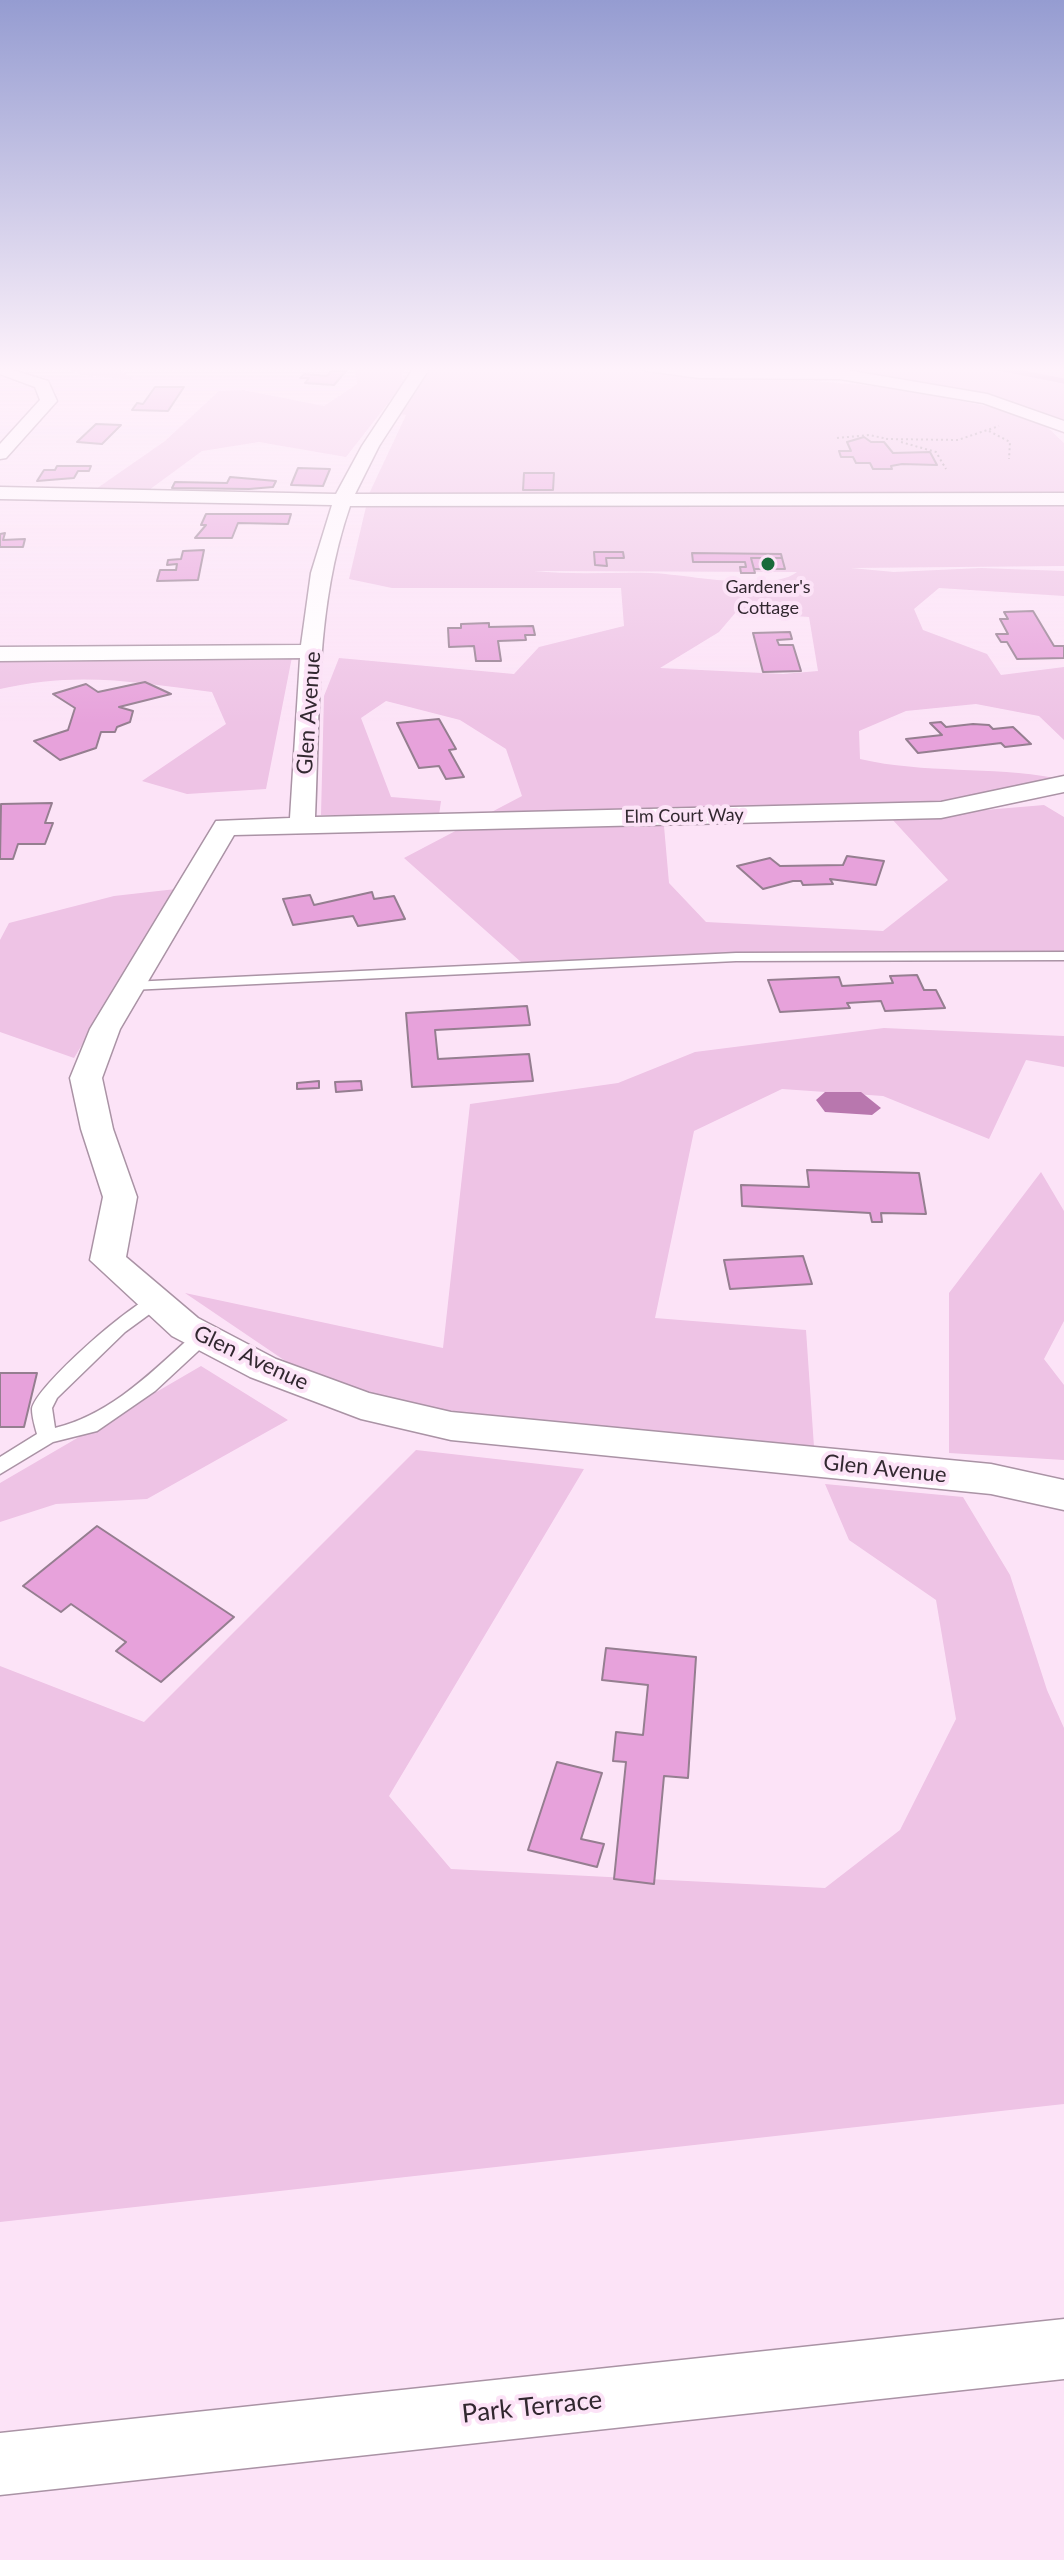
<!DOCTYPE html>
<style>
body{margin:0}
canvas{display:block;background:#fce3f7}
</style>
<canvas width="1064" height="2560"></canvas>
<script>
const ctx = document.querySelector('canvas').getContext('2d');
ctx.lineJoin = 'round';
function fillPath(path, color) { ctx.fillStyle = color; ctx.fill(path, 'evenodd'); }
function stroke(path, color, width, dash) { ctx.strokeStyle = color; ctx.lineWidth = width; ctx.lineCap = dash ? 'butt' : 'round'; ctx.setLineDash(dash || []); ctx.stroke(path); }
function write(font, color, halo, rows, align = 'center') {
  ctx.font = font + ' Lato,sans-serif'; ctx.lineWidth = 8; ctx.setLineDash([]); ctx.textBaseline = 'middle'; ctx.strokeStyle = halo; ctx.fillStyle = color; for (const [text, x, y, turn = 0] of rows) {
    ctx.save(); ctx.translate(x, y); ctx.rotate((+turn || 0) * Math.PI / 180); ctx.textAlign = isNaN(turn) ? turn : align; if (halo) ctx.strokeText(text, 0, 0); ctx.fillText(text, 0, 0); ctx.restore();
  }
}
fillPath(new Path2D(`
 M60,366H115L134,380L82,375Z
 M347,366L402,370L403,384L346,457L259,442L202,451L149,490L96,489L165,441L219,391L243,390L324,406L357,384L355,368Z
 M433,366H625L899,388L1015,412L1043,423L1064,443V566L851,568L894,572L981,568L1064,571V596L939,588L914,609L923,630L987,654L1001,675L1064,667V740L1039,716L976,704L906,711L859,731L860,759C925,774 990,766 1055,778L967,803L884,802L664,826L669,883L706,922L883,931L948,880L891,818L1044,805L1064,817V955L521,962L404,858L522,796L506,749L460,720L386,701L361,718L391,797L441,801L439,815H321L324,696L339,658L514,674L539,647L624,626L621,588H392L349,579L369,494L406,415L396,413ZM534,571H535L797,572C771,593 685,574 651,573C613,572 572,575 534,571ZM736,612L809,617L818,671L783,674L660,668L719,632Z
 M661,366H1064V424L1038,411L993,397L823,370Z
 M0,656L292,657L266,789L187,794L142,781L226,724L212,692C135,682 77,671 0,689Z
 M176,889L74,1058L0,1032V940L9,923L114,896Z
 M884,1028L1064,1036V1067L1026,1060L989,1139L883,1096L782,1089L694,1131L655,1318L806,1330L814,1447L439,1418L309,1377L185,1293L443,1348L470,1104L618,1083L695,1052Z
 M1041,1172L1064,1211V1321L1044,1359L1064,1385V1460L949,1453V1293Z
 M201,1366L288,1420L147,1499L56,1504L0,1522V1483Z
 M416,1450L584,1469L389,1796L451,1869L825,1888L900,1830L956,1719L936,1600L849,1540L825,1484L963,1497L1010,1575L1047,1690L1064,1728V2104L0,2222V1666L144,1722Z`), '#eec3e5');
fillPath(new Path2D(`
 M825,1092H861L881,1108L872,1115L825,1112L816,1100Z`), '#b877ae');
stroke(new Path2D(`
 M988,366L1064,381`), '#b877ae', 5);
const building = new Path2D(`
 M332,371H346L334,385L305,383L309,378H300L304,374L327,376Z
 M155,387H184L168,411L132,410L137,403L143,404Z
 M96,424L121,425L102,444L77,442Z
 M864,437L871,442H884L893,453L930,452L937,465L902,464L891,466L892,469H873L870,463H856L853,457H841L839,451H851L847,442Z
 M57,466H91L89,471H78L74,478L37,481L44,470H55Z
 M298,468L330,469L323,486L291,485Z
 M524,473H554L553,490H523Z
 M230,477L276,481L273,487L249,489L172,488L175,482L227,483Z
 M206,514H291L288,524L238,523L232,538H195L206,525H201Z
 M5,533L3,540L25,539L23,547H0V534Z
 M204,550L198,580L157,581L160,570H176L177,564L167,565L168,560L181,559L183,551Z
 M594,552H623L624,558H606L607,566L595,565Z
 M692,553L781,554L782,558H751L755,573H741L740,567H746L745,562H693Z
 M751,558H782L785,569H754Z
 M1033,611L1054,646H1064V658L1017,659L1007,642H1001L996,634H1008L1000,619H1008L1004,612Z
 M489,623V627L533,626L535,635H525L526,640L498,641L501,661H476L474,646L449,647L448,628H461V624Z
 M790,632L792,639L777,640L779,645H793L801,671L763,672L753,633Z
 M145,682L171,694L119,707L133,711L130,722L117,727L115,732H101L96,748L60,760L34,741L68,730L75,708L53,694L86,684L98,692Z
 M439,719L456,749L449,750L464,777L446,779L439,766L419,768L397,723Z
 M941,722L946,727L973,724L989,725L993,729L1013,727L1031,744L1005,747L1001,743L918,753L906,739L942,735L930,723Z
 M52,803L45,823H53L45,844H18L13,859H0L1,804Z
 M847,856L884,861L876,885L830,879L833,884L803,885L801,881H793L763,889L737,866L770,858L780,866L843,865Z
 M372,892L374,899L394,896L405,919L358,926L353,916L293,925L283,899L310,895L314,905Z
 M917,975L924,990H936L945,1008L885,1011L881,1001L847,1003L850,1008L780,1012L768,980L839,977L842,986L893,983L890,976Z
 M527,1006L530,1025L435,1030L438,1059L529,1054L533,1081L412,1087L406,1013Z
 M319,1081V1088L297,1089V1083Z
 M361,1081L362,1090L336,1092L335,1082Z
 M807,1170L919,1173L926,1214L881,1213L882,1222H872L870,1213L742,1206L741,1185L809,1187Z
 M803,1256L812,1284L730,1289L724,1260Z
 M0,1373H37L24,1427H0Z
 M97,1526L234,1617L161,1682L116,1651L126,1642L71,1604L61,1612L23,1586Z
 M606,1648L696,1657L688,1778L664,1776L654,1884L614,1879L626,1762L613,1761L616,1732L643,1735L648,1685L602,1680Z
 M557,1762L602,1773L581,1839L604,1844L597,1867L528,1850Z`);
fillPath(building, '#e7a2db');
stroke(building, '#957e90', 2);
const service = new Path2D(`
 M1064,952V960L736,961L131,990L124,986L131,982L736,953Z
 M156,1295L165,1301L162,1305L125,1332L57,1398L52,1408L55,1428C112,1414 154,1370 196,1332H210L212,1336L210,1340L155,1391L97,1431L53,1442L0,1474V1457L37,1434C35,1427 32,1417 32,1409C35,1387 133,1301 156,1295Z`);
const minor = new Path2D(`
 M0,366L48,381L57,401L6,458L0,459V444L40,400L35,387L0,374Z
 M415,366H431L379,446L355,494L1064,493V505L350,506C315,607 320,711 315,817L941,802L1064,776V792L941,818L234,835L120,1029L102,1078L113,1129L137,1197L126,1257L198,1318L276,1359L369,1393L451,1412L991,1464L1064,1480V1510L991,1494L451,1440L361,1419L250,1377L172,1336L90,1260L103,1197L81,1129L70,1078L90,1029L216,821L290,818L300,658L0,661V647L301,645L311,573L332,505L0,499V487L336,494L362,446Z
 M639,366L840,369L987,394L1064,421V432L983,403L840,379L699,378L647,371Z
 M1064,2319V2379L0,2495V2433Z`);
stroke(service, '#aa93a5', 3);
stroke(minor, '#aa93a5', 3);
stroke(new Path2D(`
 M989,431L1010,442L1009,459
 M837,438L869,435L888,439
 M886,439L958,440L999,426
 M901,442L936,452L946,469`), '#978593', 2, [2, 3]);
fillPath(service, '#fff');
fillPath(minor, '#fff');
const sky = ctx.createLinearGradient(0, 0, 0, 724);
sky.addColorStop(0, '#959cd1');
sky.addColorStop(0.51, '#fef2fb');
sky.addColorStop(1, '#fef2fb00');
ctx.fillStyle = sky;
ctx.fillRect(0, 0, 1064, 724);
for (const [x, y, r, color] of [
 [768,564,8,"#186a3a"]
]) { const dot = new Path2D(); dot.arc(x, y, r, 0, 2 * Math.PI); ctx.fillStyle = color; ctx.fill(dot); stroke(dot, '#fce3f7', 3); }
write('18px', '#322830', '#fce3f7', [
 ["Gardener's",768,587],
 ["Cottage",768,608]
]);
write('18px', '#322830', '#fce3f7', [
 ["Elm Court Way",684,816,-1]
]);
write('22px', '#322830', '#fce3f7', [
 ["Glen Avenue",309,713,-86],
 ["Glen Avenue",251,1358,25],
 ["Glen Avenue",885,1469,6]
]);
write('26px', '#322830', '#fce3f7', [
 ["Park Terrace",532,2407,-6]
]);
</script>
